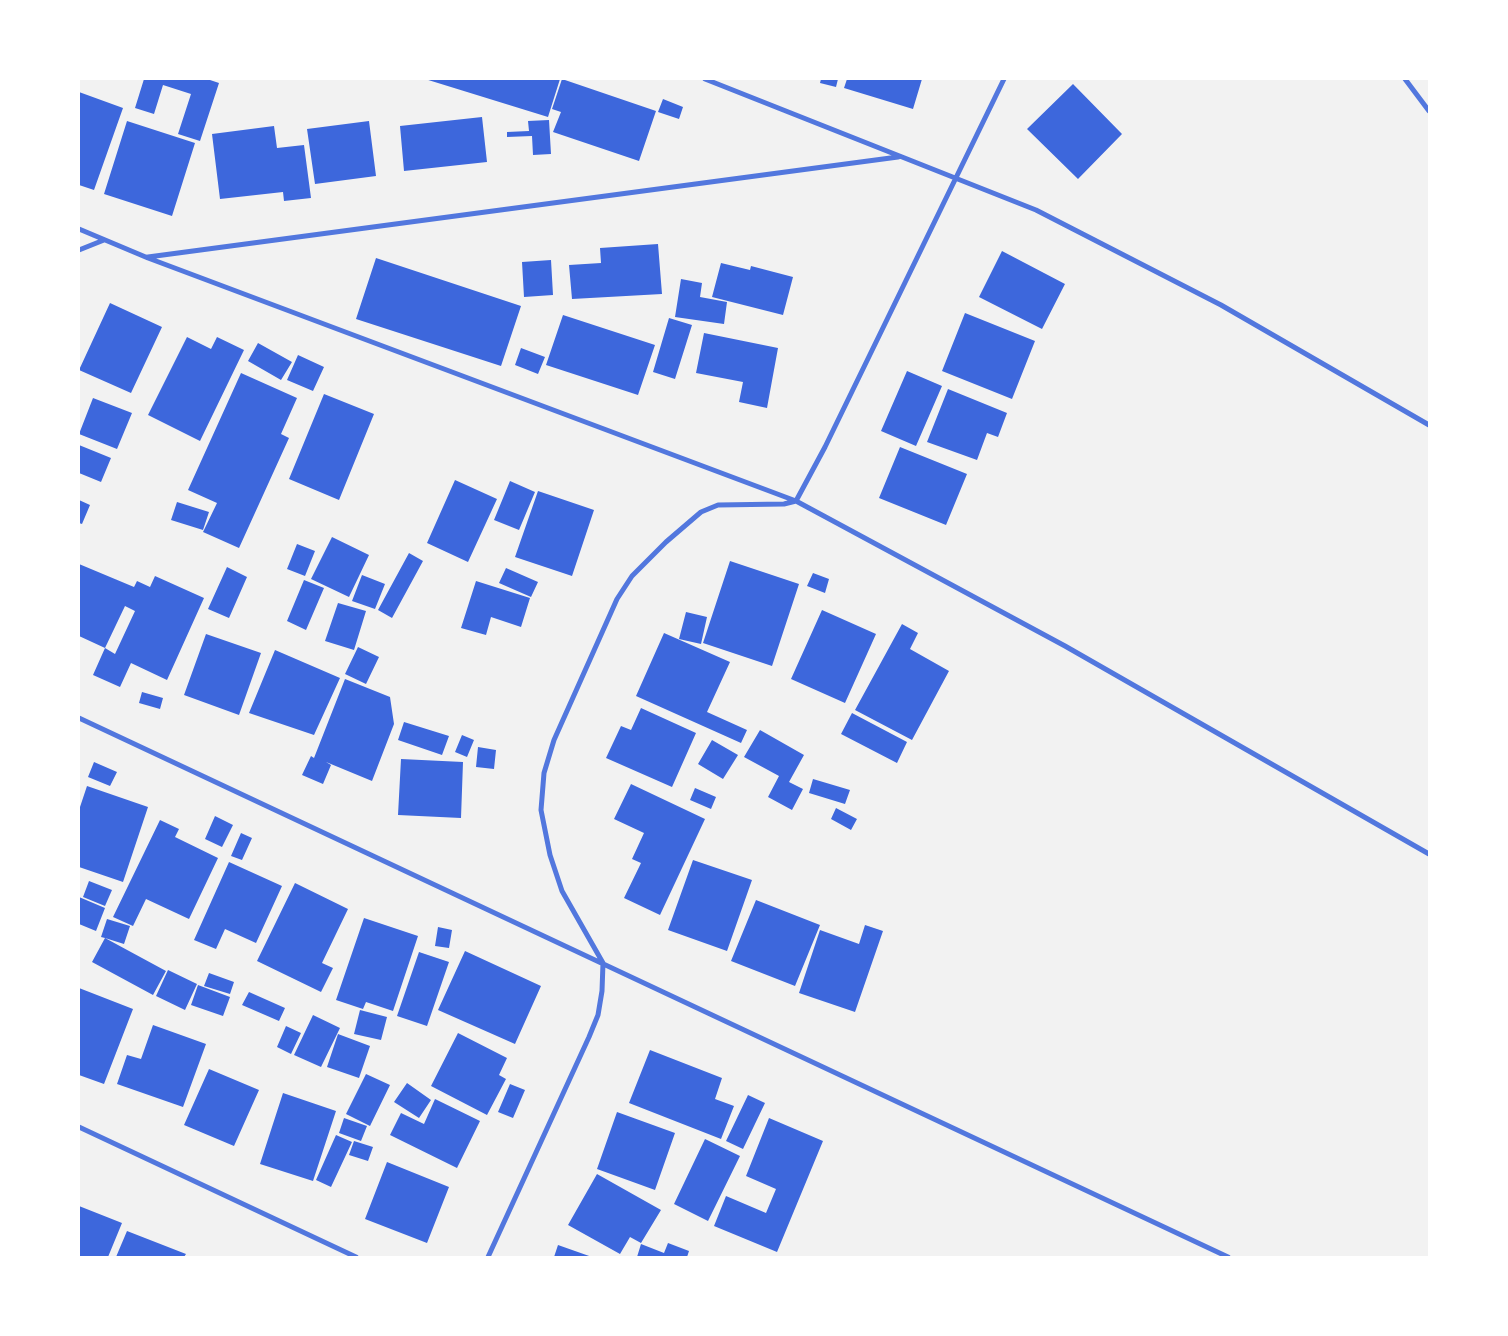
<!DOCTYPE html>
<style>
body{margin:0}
#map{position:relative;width:1508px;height:1336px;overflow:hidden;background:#f2f2f2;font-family:"DejaVu Sans",sans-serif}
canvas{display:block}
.frame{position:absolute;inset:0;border:80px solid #fff;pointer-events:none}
</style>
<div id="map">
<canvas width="1508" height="1336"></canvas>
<div class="frame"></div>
</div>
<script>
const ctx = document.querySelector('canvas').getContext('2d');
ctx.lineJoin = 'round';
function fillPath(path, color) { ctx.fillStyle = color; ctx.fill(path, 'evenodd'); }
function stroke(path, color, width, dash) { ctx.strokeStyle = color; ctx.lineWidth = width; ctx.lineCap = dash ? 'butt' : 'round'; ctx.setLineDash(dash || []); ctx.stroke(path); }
fillPath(new Path2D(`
 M144,79H207L219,83L200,141L178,134L191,94L163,85L154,114L135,108Z
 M425,79H560L548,117Z
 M562,79L656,111L639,161L553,132L561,112L552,109Z
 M821,79H838L836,87L820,83Z
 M847,79H922L913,109L844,88Z
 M1073,84L1122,134L1078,179L1027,129Z
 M79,92L123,108L94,190L79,185Z
 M663,99L683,107L679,119L658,112Z
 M482,117L487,162L404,171L400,126Z
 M549,120L551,154L533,155L532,136L507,137V132L529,131L528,121Z
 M127,121L195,143L172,216L104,194Z
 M369,121L376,176L315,184L307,129Z
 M274,126L277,148L304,145L311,198L284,201L283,192L220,199L212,134Z
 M658,244L662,294L572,299L569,265L601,263L600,248Z
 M1002,251L1065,284L1042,329L979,297Z
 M376,258L521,306L501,366L356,319Z
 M551,260L553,295L524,297L522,262Z
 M721,263L750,270L751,266L793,277L783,315L712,297Z
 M681,279L702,283L700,297L727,302L724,324L675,317Z
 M110,303L162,327L131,393L79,370Z
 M965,313L1035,341L1012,399L942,371Z
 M563,315L655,345L638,395L546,365Z
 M669,318L692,325L675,379L653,372Z
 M704,333L778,348L767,408L739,402L743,382L696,373Z
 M187,337L211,349L217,337L244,350L200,441L148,415Z
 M258,343L292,362L281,380L248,361Z
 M521,348L545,357L538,374L515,365Z
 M298,355L324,367L313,391L287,380Z
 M907,371L942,386L916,446L881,431Z
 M241,373L297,398L281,434L289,438L239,548L203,532L217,503L188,490Z
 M948,389L1007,413L998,437L987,433L977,460L927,442Z
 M324,394L374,414L339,500L289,479Z
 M93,398L132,413L117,449L79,434Z
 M79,445L111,458L101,482L79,473Z
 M900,447L967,474L946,525L879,498Z
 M455,480L497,499L468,562L427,543Z
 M510,481L535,492L519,530L494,520Z
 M538,491L594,510L572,576L515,557Z
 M79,500L90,505L82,524L79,523Z
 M177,502L209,512L203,530L171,520Z
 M332,537L369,555L349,597L311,579Z
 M297,544L315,551L305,576L287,569Z
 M409,553L423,561L392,618L378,610Z
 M730,561L799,584L772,666L703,643Z
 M79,564L134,587L137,581L150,587L155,576L204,598L167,680L131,663L120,687L93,675L105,648L115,654L135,611L125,606L105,648L79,636Z
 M227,567L247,577L229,618L208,609Z
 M506,568L538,582L531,597L499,583Z
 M813,573L829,579L825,593L807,586Z
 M362,575L385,584L375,609L352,601Z
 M304,580L324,588L306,630L287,621Z
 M476,581L530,598L521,627L491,617L486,635L461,628Z
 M338,603L366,611L354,650L325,641Z
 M822,610L876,634L845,703L791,679Z
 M686,612L707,617L701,644L679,639Z
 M902,624L918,633L910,649L949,671L912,740L855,710Z
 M664,633L730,662L707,712L747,730L741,743L636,696Z
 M206,634L261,653L239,715L184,695Z
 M358,647L379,657L366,684L345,674Z
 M275,650L340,678L314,735L249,713Z
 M345,679L390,697L394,724L372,781L326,762L331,765L323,784L302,775L311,756L314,758Z
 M142,692L163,698L160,709L139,703Z
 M641,708L696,733L672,787L606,758L621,726L631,730Z
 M852,713L907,742L897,763L841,734Z
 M404,722L449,736L442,755L398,740Z
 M760,730L804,755L789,782L803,789L792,810L768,797L779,776L744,757Z
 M462,735L474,740L467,757L455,752Z
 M712,740L738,755L723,779L698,764Z
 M478,747L496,750L494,769L476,767Z
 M401,759L463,762L461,818L398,815Z
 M94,762L117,772L110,786L88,777Z
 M813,779L850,790L845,804L809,793Z
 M631,784L705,819L660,915L624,898L641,863L632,859L644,833L614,819Z
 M87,786L148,807L123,882L79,867V810Z
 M695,788L716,797L711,809L690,800Z
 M836,808L857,819L851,830L831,819Z
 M215,816L233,825L222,847L205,839Z
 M160,820L179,829L175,837L218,858L189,919L146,899L133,926L113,917Z
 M241,833L252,838L242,860L231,856Z
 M693,860L752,880L727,951L668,930Z
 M229,862L282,886L256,943L225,929L216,949L194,940Z
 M89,881L112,890L105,906L83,897Z
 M295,883L348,909L322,963L333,968L321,992L257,961Z
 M79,897L105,908L96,931L79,924Z
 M756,900L820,925L795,986L731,961Z
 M364,918L418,936L393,1011L366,1002L363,1009L336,1000Z
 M107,919L130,926L124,944L105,938L166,971L153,995L92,962L105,938L101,937Z
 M865,925L883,931L855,1012L799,993L820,930L859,944Z
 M438,927L452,930L449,948L435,946Z
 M465,951L541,986L515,1044L438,1010Z
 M419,952L449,962L427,1026L397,1016Z
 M168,970L197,984L185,1010L156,996Z
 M209,973L234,982L230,994L204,986Z
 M198,985L230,997L223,1016L191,1005Z
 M79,988L133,1009L104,1084L79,1075Z
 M249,992L285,1008L279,1021L242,1005Z
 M360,1010L387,1017L381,1040L354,1034Z
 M313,1015L340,1028L321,1067L294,1055Z
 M153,1025L206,1044L183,1107L117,1084L127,1055L141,1059Z
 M286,1026L301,1033L291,1054L277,1047Z
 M458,1033L507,1058L499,1075L506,1079L487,1115L431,1086Z
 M338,1034L370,1046L359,1078L327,1067Z
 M650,1050L722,1078L715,1099L734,1106L721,1139L629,1103Z
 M209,1069L259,1090L234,1146L184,1125Z
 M366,1074L390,1085L370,1126L346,1114Z
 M407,1083L431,1100L419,1118L394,1102Z
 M510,1084L525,1090L513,1118L498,1112Z
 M283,1093L336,1111L313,1181L260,1164Z
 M748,1095L765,1103L743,1149L726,1141Z
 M435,1099L480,1121L457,1168L390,1135L401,1113L424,1124Z
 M617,1112L675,1133L655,1190L597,1169Z
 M344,1118L367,1126L361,1141L339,1133Z
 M769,1118L823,1141L777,1252L714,1226L726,1196L766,1213L776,1189L746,1176Z
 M336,1135L352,1142L331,1187L316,1180Z
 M705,1139L740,1156L708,1221L674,1204Z
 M354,1141L373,1147L368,1161L349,1155Z
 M387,1162L449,1187L427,1243L365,1219Z
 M597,1174L661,1210L641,1243L630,1237L620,1254L568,1225Z
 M79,1206L122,1223L108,1257H79Z
 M127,1231L186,1254L184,1257H116Z
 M668,1243L689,1251L687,1257H637L641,1244L664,1253Z
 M558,1245L592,1257H554Z`), '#3d67dc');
stroke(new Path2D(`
 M705,79L1036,210L1221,305L1429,425
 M1405,79L1429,111
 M79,229L148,258L796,501L1065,646L1429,854
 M79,250L104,240
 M148,257L898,157
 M79,718L1228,1257
 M79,1127L356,1257
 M488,1257L589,1037L598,1015L602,991L603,963L562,891L550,855L541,810L544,773L554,740L617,599L632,576L666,542L701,512L718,505L784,504L796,501L825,447L1004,79`), '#5277de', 5);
</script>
